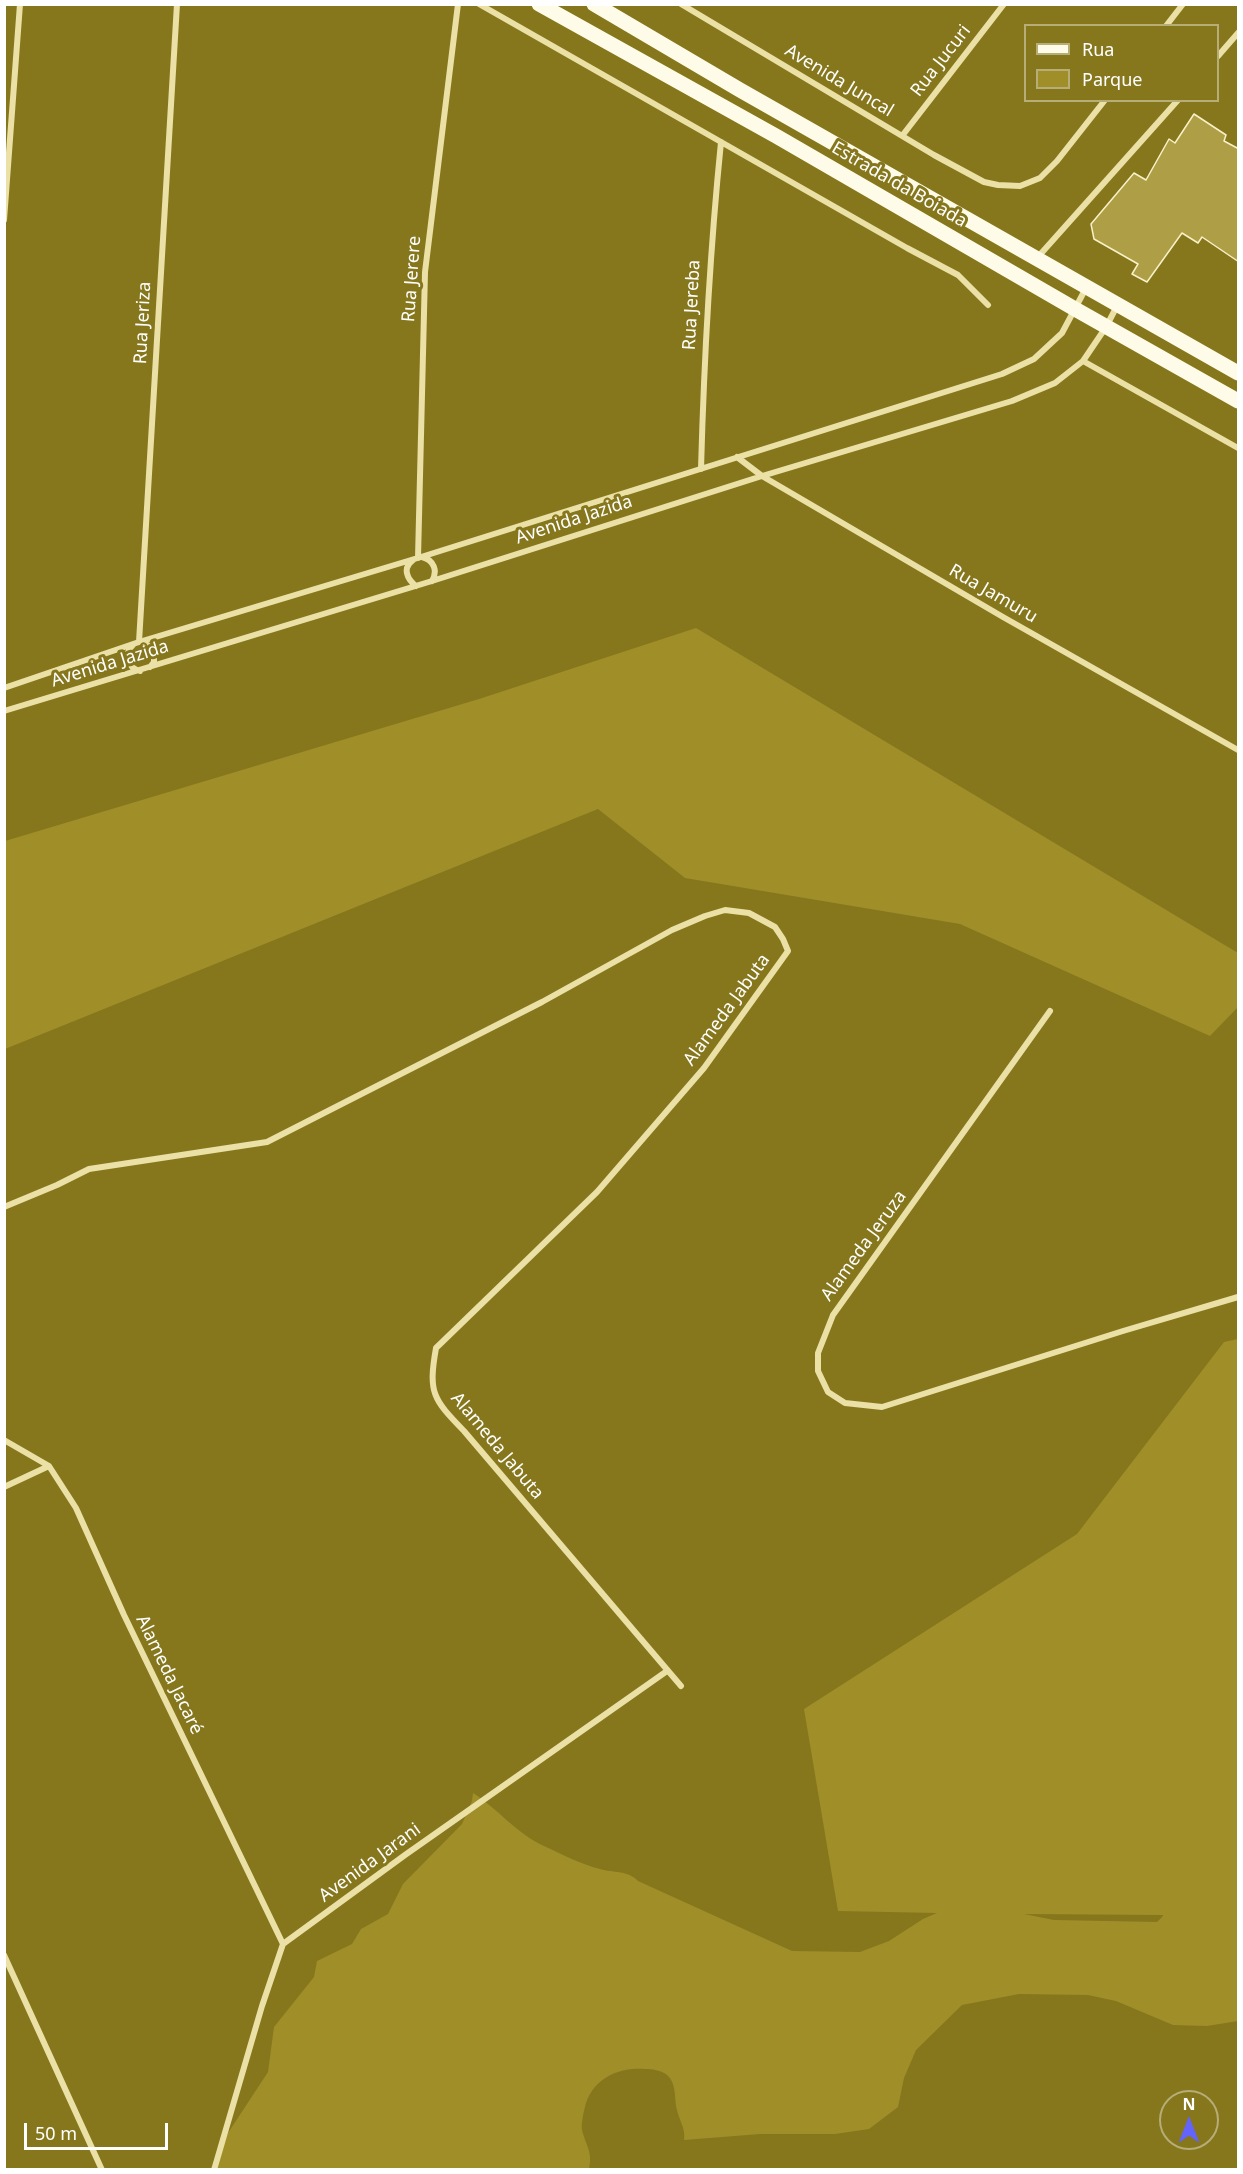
<!DOCTYPE html>
<meta charset="utf-8">
<style>
body{margin:0}
#map{position:relative;width:1243px;height:2174px;overflow:hidden;background:#86771d;font-family:"Noto Sans",sans-serif}
canvas{display:block}
.frame{position:absolute;inset:0;border:6px solid #fff;pointer-events:none}
.legend{position:absolute;left:1024px;top:24px;width:195px;height:78px;box-sizing:border-box;background:#86771d;border:2px solid #b6ad77;margin:0;padding:8px 10px;list-style:none;font-size:18px;color:#fff}
.legend li{display:flex;align-items:center;gap:12px;height:30px}
.legend b{width:30px;border:2px solid #b6ad77}
.north{position:absolute;left:1159px;top:2090px;width:60px;height:60px;box-sizing:border-box;background:#86771d;border:2px solid #b6ad77;border-radius:50%;rotate:0deg;font-size:16px;font-weight:700;line-height:24px;text-align:center;color:#fff}
.north::after{content:'';display:block;margin:auto;width:21px;height:27px;background:#6463fb;clip-path:polygon(50% 0,100% 100%,50% 72%,0 100%)}
.scale{position:absolute;left:24px;top:2123px;width:144px;height:27px;box-sizing:border-box;border:3px solid #fff;border-top:0;padding-left:8px;font-size:18px;line-height:21px;white-space:nowrap;color:#fff;-webkit-text-stroke:4px #86771d;paint-order:stroke}
</style>
<div id="map">
<canvas width="1243" height="2174"></canvas>
<div class="frame"></div>
<ul class="legend">
<li><b style="height:8px;background:#fefce9"></b>Rua</li>
<li><b style="height:16px;background:#a08e29"></b>Parque</li>
</ul>
<div class="north">N</div>
<div class="scale">50 m</div>
</div>
<script>
const ctx = document.querySelector('canvas').getContext('2d');
ctx.lineJoin = 'round';
function fillPath(path, color) { ctx.fillStyle = color; ctx.fill(path, 'evenodd'); }
function stroke(path, color, width, dash) { ctx.strokeStyle = color; ctx.lineWidth = width; ctx.lineCap = dash ? 'butt' : 'round'; ctx.setLineDash(dash || []); ctx.stroke(path); }
function write(font, color, halo, rows, align = 'center') {
  ctx.font = font + ' "Noto Sans",sans-serif'; ctx.lineWidth = 6; ctx.setLineDash([]); ctx.textBaseline = 'middle'; ctx.strokeStyle = halo; ctx.fillStyle = color; for (const [text, x, y, turn = 0] of rows) {
    ctx.save(); ctx.translate(x, y); ctx.rotate((+turn || 0) * Math.PI / 180); ctx.textAlign = isNaN(turn) ? turn : align; if (halo) ctx.strokeText(text, 0, 0); ctx.fillText(text, 0, 0); ctx.restore();
  }
}
fillPath(new Path2D(`
 M696,628L1238,953V1007L1210,1036L960,924L685,878L598,809L5,1049V841L479,699Z
 M1238,1339V2021L1207,2026L1173,2025L1116,2001L1088,1995L1019,1994L962,2005L916,2050L904,2078L898,2107L869,2129L835,2134H760L684,2140C686,2129 679,2120 677,2110C674,2098 677,2084 667,2075C661,2070 652,2069 645,2069C620,2067 595,2077 586,2103C584,2110 581,2123 582,2130C586,2146 593,2152 589,2169L214,2170L228,2133L268,2072L274,2027L314,1977L317,1961L352,1944L361,1929L388,1914L403,1884L462,1824L472,1801L473,1793C498,1809 516,1833 544,1846C561,1854 581,1864 600,1869C613,1873 628,1870 638,1881L792,1951L860,1952L889,1941L923,1919L937,1913L838,1911L804,1709L1077,1534L1224,1342ZM1024,1914L1163,1915V1916L1157,1922L1054,1920Z`), '#a08e29');
const building = new Path2D(`
 M1194,114L1226,135L1224,141L1239,149V262L1202,237L1198,243L1182,233L1147,282L1132,274L1138,264L1094,239L1091,224L1134,173L1146,180L1169,139L1175,143Z`);
fillPath(building, '#ae9e45');
stroke(building, '#f8f1c9', 1.5);
stroke(new Path2D(`
 M479,4L907,248L958,275L988,305
 M681,4L934,155L984,182L998,185L1020,186L1040,178L1057,161L1105,100
 M1166,26L1183,4
 M1218,56L1238,33
 M902,136L1004,4
 M4,220L20,4
 M1037,258L1178,100
 M1083,361L1238,448
 M737,457L762,476L1003,617L1238,750
 M701,469C704,360 710,251 721,142
 M422,557C434,560 438,571 432,581
 M418,558L425,272L458,4
 M413,560C402,568 407,579 416,586
 M139,642L177,4
 M144,642L154,650V662L150,667
 M133,645C123,655 127,667 140,671
 M4,688L139,642L421,557L1002,374L1034,359L1062,333L1086,288
 M4,711L432,581L762,476L1012,401L1055,383L1083,361L1106,327L1117,306
 M1050,1011L833,1315L818,1353V1371L828,1392L845,1403L882,1407L1123,1331L1238,1297
 M4,1207L57,1185L89,1169L267,1142L542,1002L672,930L705,916L725,910L749,913L775,927L783,939L788,951L704,1068L597,1192L436,1348C428,1393 433,1399 464,1431L681,1686
 M4,1440L49,1466L76,1508L124,1615L283,1944
 M4,1487L49,1466
 M4,1955L102,2170
 M214,2170L262,2006L283,1944L405,1855L667,1671`), '#ebe0a5', 6);
stroke(new Path2D(`
 M539,4L776,136L1075,309L1238,401
 M594,4L740,90L1238,373`), '#fefce9', 15);
write('18px', '#fff', '#86771d', [
 ["Rua Jucuri",941,61,-52],
 ["Avenida Juncal",839,81,31],
 ["Estrada da Boiada",899,185,30],
 ["Rua Jerere",412,279,-86],
 ["Rua Jereba",692,305,-87],
 ["Rua Jeriza",143,323,-87],
 ["Avenida Jazida",574,520,-18],
 ["Rua Jamuru",993,594,30],
 ["Avenida Jazida",110,664,-17],
 ["Alameda Jabuta",727,1010,-54],
 ["Alameda Jeruza",864,1246,-54],
 ["Alameda Jabuta",497,1446,50],
 ["Alameda Jacaré",169,1675,64],
 ["Avenida Jarani",370,1863,-36]
]);
</script>
